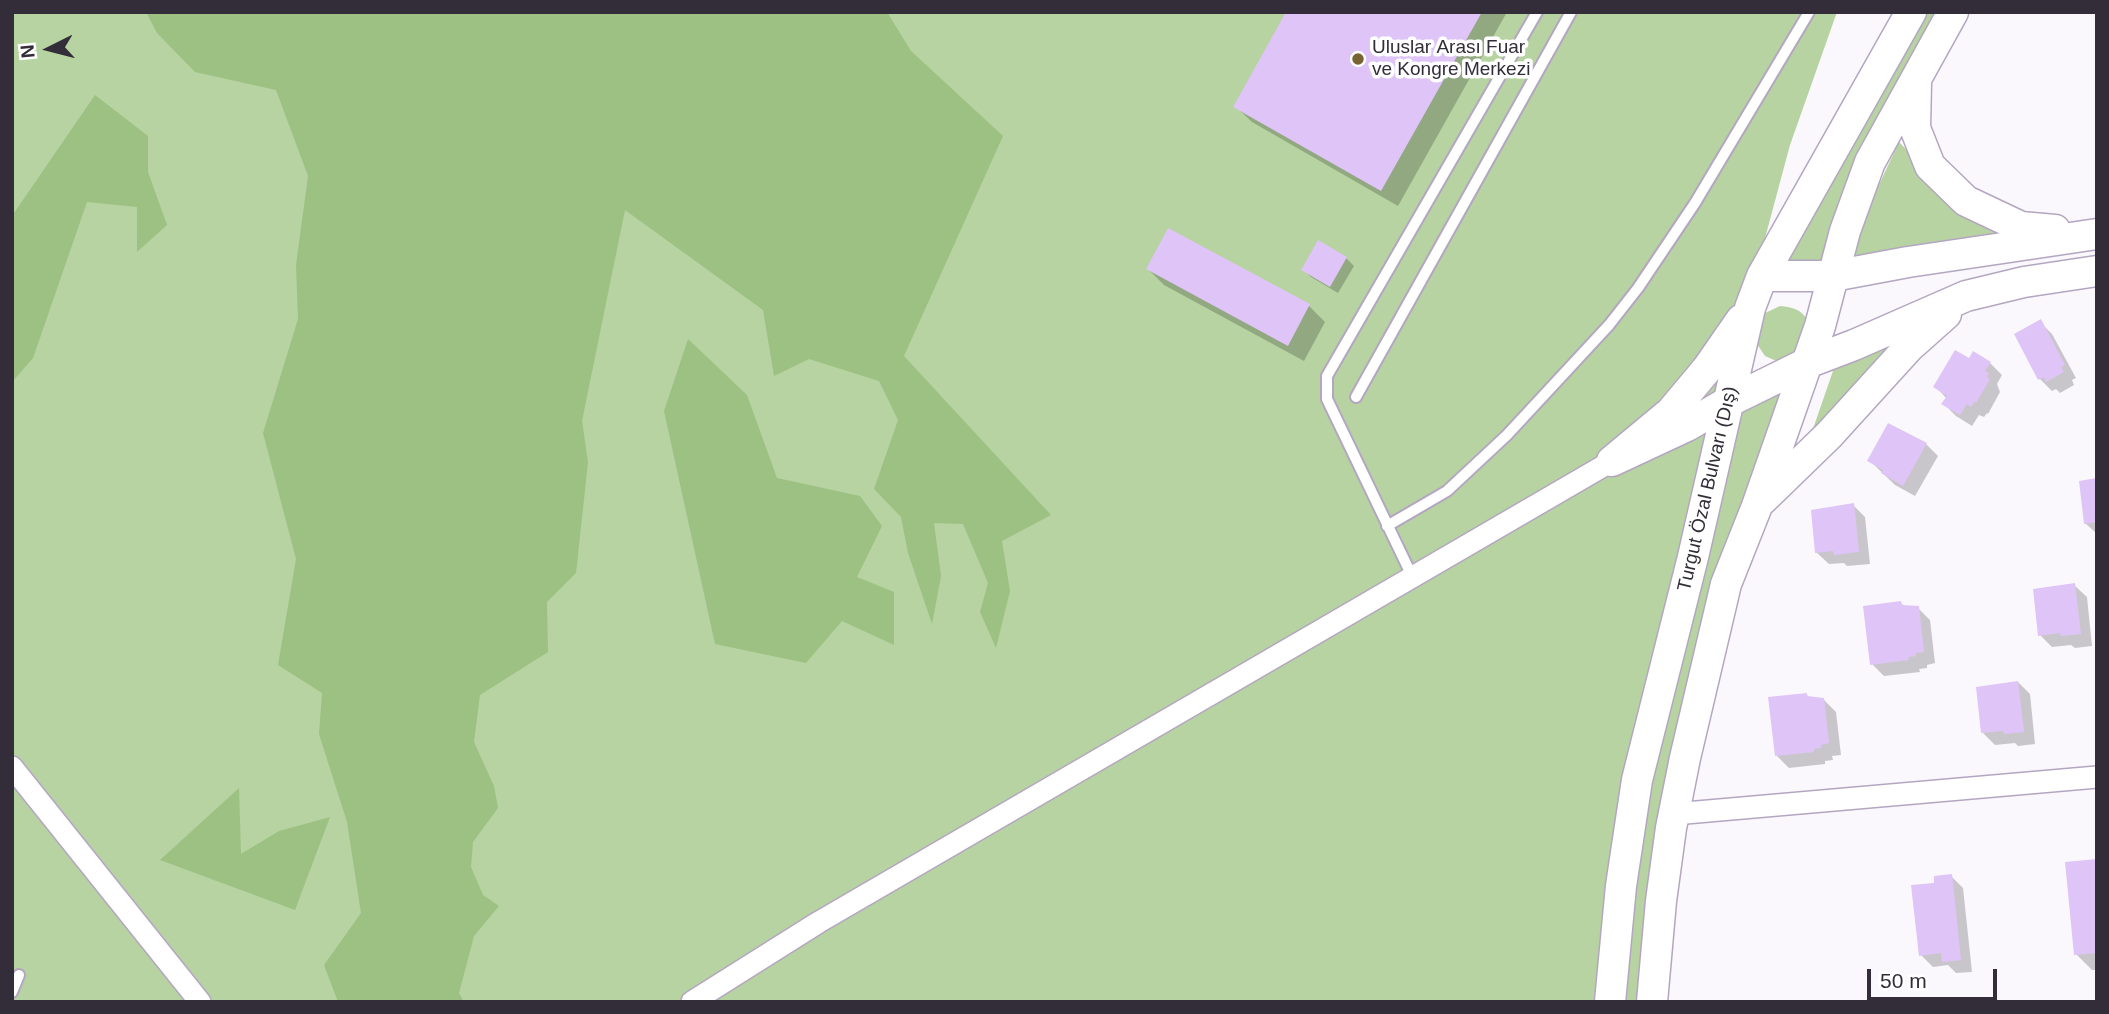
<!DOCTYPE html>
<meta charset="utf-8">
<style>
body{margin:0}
#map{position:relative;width:2109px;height:1014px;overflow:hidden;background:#faf8fd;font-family:Arial,sans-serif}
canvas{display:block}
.frame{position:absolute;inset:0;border:14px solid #322d38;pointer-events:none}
.north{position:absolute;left:14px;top:14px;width:70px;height:70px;-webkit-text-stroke:5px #fff;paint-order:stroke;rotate:264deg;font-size:19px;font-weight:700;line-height:28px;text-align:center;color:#322d38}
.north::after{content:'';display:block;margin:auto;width:24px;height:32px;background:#322d38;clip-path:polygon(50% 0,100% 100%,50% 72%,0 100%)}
.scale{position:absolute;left:1867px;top:969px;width:130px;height:32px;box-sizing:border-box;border:4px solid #322d38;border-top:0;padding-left:9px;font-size:21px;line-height:24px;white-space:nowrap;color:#322d38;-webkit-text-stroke:5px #fff;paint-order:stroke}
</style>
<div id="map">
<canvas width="2109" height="1014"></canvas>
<div class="frame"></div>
<div class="north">N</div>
<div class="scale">50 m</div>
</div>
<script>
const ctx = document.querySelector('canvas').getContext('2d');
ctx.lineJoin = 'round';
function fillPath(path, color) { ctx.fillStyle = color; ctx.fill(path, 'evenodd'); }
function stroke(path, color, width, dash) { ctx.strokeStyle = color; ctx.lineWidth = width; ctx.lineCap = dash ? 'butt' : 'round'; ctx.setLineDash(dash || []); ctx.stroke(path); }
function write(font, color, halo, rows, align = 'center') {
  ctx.font = font + ' Arial,sans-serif'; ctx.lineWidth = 7; ctx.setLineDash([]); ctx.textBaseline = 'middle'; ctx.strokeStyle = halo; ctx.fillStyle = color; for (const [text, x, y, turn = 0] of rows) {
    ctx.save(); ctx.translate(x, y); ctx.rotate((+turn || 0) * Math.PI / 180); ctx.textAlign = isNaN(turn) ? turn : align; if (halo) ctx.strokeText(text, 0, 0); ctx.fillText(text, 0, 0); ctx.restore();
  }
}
fillPath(new Path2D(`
 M12,12H1837L1790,145L1664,615L1741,405L1788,391L1727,538L1672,767L1640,1002H12Z
 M1925,12H1939L1820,272L1785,263Z
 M1899,142L1963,209L2018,235L1850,265L1870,204Z
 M1780,306C1807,308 1811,321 1810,345L1781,363L1765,356L1755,341L1763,314Z
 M1924,325L1806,449L1834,368Z`), '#b6d3a1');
fillPath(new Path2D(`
 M146,12H887L911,51L1003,136L904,356L1051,515L1002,541L1010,591L996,648L980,612L988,583L963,524L934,523L941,576L932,624L908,553L901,517L874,489L898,420L879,381L809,359L774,376L763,310L625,210L582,421L588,462L576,573L547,602L548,652L480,695L474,742L494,786L498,808L473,842L471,867L483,895L499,906L474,936L459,993L464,1002H338L324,965L361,913L347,822L319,734L322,693L278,665L296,559L263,433L298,319L296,265L308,176L276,90L195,72L157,33Z
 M95,95L148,136V172L167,225L137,252V207L87,202L33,358L12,382V216Z
 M688,339L747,395L777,478L860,496L882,526L857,577L894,592V645L842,621L806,663L715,644L664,411Z
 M239,788L241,854L279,831L330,817L295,910L160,860Z`), '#9dc183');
fillPath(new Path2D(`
 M1288,12H1507L1398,206L1252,122L1235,106Z
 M1346,258L1354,266L1338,293L1311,277L1303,269Z
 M1148,269L1309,306L1325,322L1304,361L1164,285Z
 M2040,322L2052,334L2076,378L2072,380L2074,385L2060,393L2056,389L2052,391L2040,379Z
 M1970,361L1990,363L2002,375L1997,384L2000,392L1988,414L1987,413L1984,417L1979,415L1972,426L1956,416L1944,404L1947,399L1936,387Z
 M1889,426L1926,444L1938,456L1915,496L1895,485L1869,460Z
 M2097,480V534L2085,523Z
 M1853,505L1865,517L1870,564L1847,566L1844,563L1829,564L1816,552Z
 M2074,585L2087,597L2092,646L2075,648L2071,645L2052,647L2040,635Z
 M1901,603L1905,607L1918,608L1930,620L1935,663L1927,665V668L1919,669L1920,672L1884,676L1872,664Z
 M2018,682L2030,694L2035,744L2018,746L2015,743L1995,745L1983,733Z
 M1806,694L1810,698L1823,699L1836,712L1841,755L1832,756L1833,760L1825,761V764L1789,768L1777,756Z
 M2097,860V970H2092L2076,954Z
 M1951,876L1963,888L1972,972L1956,973L1948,965L1933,967L1921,955L1936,884Z`), '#0003');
fillPath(new Path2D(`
 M1286,12H1482L1381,191L1233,107Z
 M1168,228L1310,304L1288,346L1146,269Z
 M1318,240L1347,257L1330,287L1301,270Z
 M2041,319L2065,365L2061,367L2064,372L2046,382L2044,377L2038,380L2014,334Z
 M1955,350L1969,358L1973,351L1991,362L1985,371L1989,373L1987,377L1990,379L1976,403L1974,402L1971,407L1967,404L1960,415L1941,404L1947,396L1933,387Z
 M1888,423L1927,443L1903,486L1881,473L1883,470L1867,461Z
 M2097,478V522L2084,524L2079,481Z
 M1854,503L1859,552L1834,555L1833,551L1815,553L1811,510Z
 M2075,583L2081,634L2061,636L2060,633L2038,636L2033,589Z
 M1901,601L1902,605L1919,606L1924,652L1916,653V656L1908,657L1909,660L1870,665L1863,606Z
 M2018,681L2024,732L2004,734L2003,731L1981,733L1976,687Z
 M1807,693V696L1824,698L1829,743L1821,745V748L1814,749V752L1775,756L1768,697Z
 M2097,859V953L2074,955L2065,862Z
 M1952,874L1961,960L1942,962L1941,953L1919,956L1911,885L1934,883V876Z`), '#dfc4f7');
const lane = new Path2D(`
 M1356,397L1571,12
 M1387,526L1447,491L1507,435L1609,325L1638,288L1695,203L1809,12
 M1412,576L1327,399V376L1537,12
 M12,992L19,975`);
const street = new Path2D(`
 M12,767L200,1002
 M1674,814L2097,777
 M692,1002L819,922L1612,461`);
const secondary = new Path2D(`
 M1916,83L1915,128L1930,166L1966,201L2021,227L2055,230
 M1762,276H1833L1908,262L2097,234
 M1741,320L1707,369L1671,412L1612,461L1687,426L1728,402L1807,363L1854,345L1966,296L2024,282L2097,271
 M1762,500L1829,435L1909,347L1946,314
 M1610,1002L1621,886L1637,780L1693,557L1750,308L1762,276L1911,12
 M1652,1002L1661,901L1671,828L1685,758L1726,584L1757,506L1820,326L1845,231L1870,162L1953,12`);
stroke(lane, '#b4a6c1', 14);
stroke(street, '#b4a6c1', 24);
stroke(secondary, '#b4a6c1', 33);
stroke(lane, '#fff', 10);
stroke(street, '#fff', 21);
stroke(secondary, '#fff', 30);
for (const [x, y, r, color] of [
 [1358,59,7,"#7a6333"]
]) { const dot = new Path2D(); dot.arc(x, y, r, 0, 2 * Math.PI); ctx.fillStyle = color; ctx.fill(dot); stroke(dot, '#fff', 2.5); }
write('19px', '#322d38', '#fff', [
 ["Uluslar Arası Fuar",1372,48],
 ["ve Kongre Merkezi",1372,70]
], 'left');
write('19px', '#322d38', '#fff', [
 ["Turgut Özal Bulvarı (Dış)",1708,489,-77]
]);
</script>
